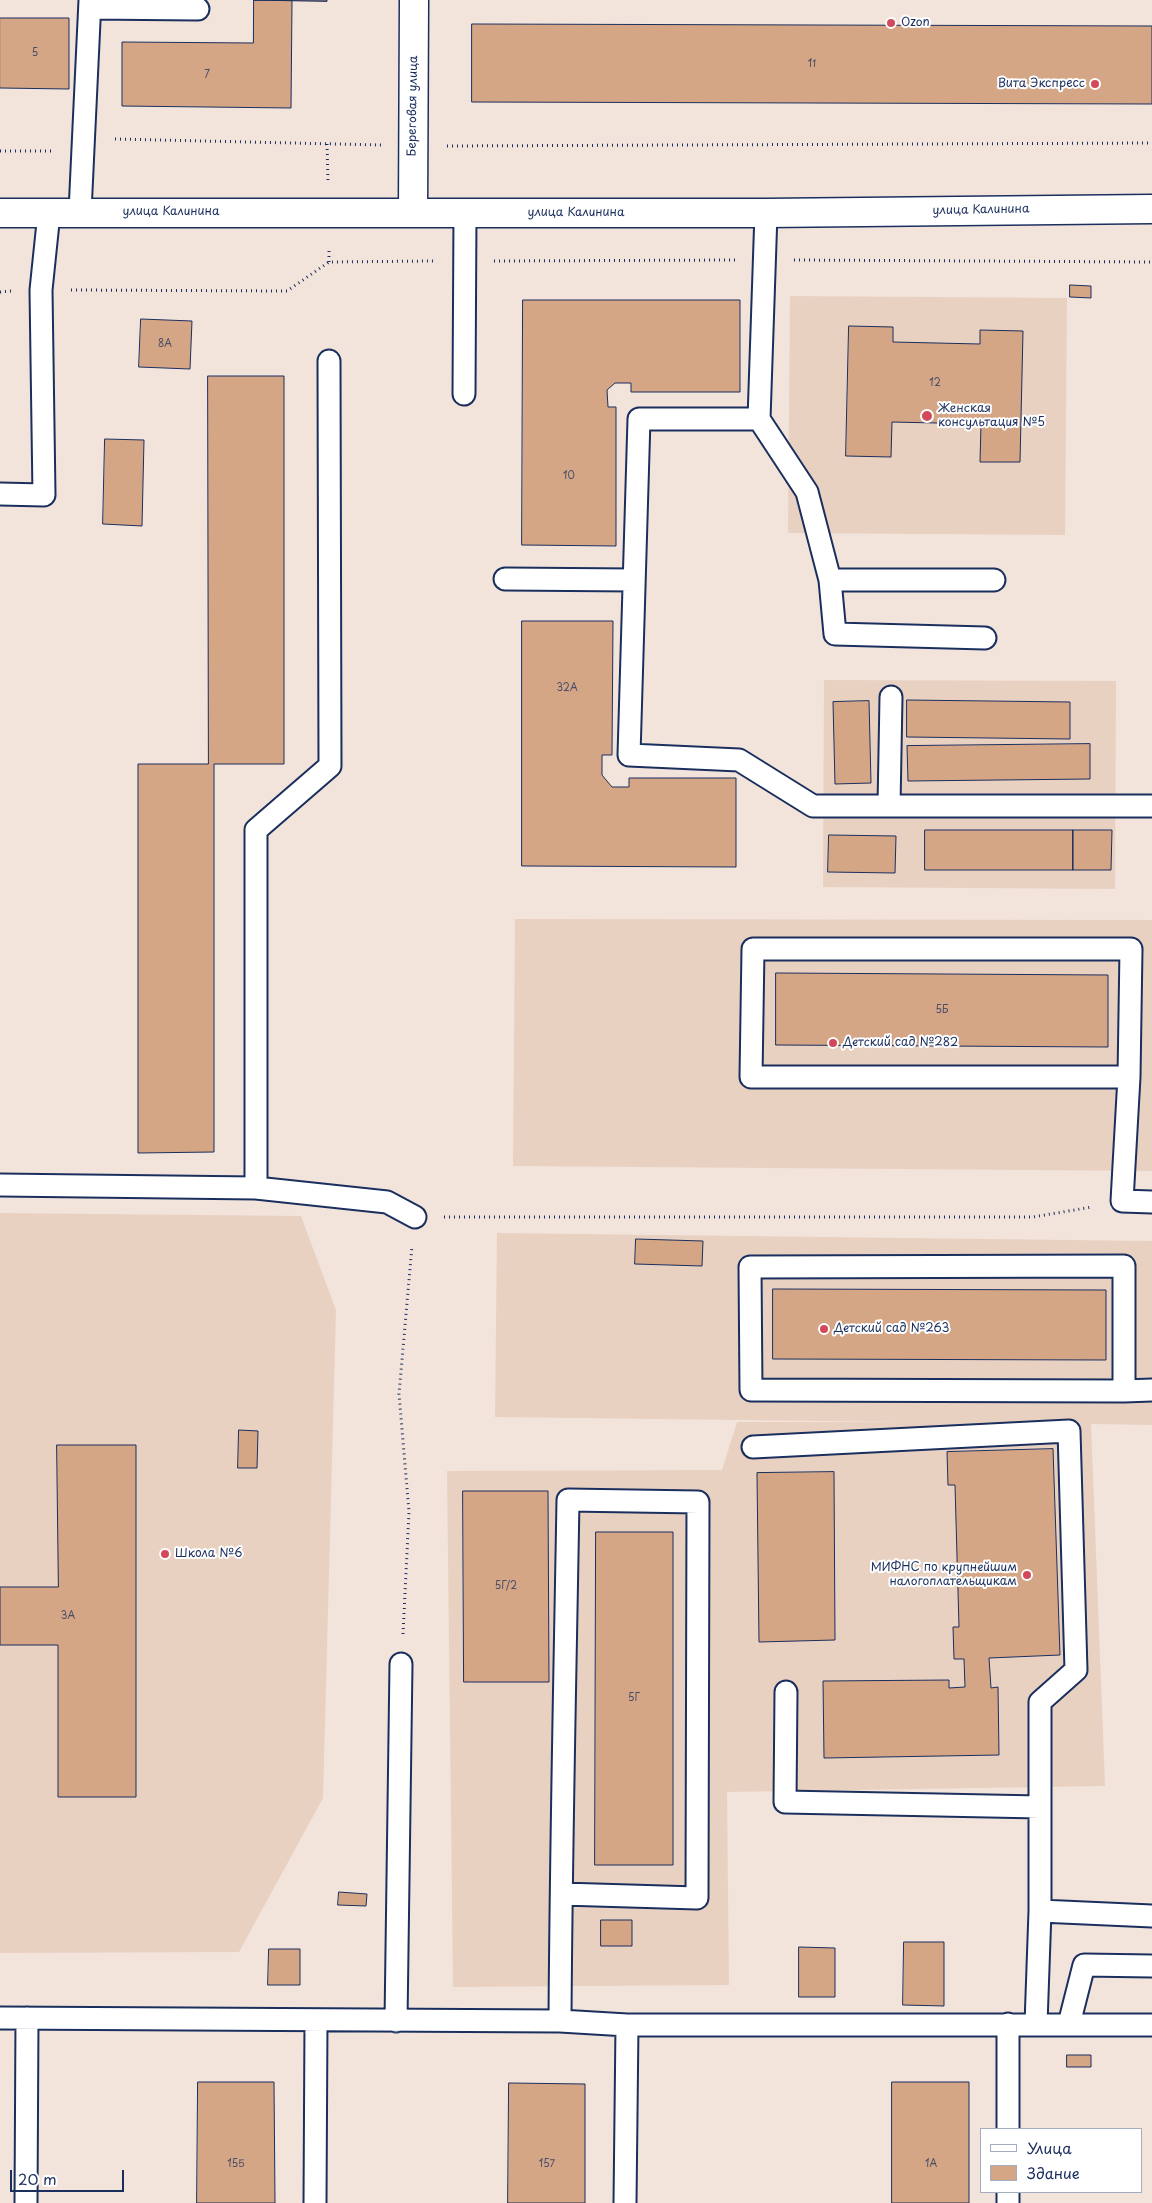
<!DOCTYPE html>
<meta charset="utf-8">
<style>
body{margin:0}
#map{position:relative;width:1152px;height:2203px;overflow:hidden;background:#f2e4db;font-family:"Playpen Sans",sans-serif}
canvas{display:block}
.legend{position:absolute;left:980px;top:2128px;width:162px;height:65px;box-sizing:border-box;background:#fff;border:1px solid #a4acbf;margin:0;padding:6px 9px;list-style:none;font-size:15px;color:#1b2f5e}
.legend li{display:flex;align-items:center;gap:10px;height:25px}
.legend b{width:25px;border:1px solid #a4acbf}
.scale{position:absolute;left:10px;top:2170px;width:114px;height:22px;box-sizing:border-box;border:2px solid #1b2f5e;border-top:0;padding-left:6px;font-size:15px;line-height:18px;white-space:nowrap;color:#1b2f5e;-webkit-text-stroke:4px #fff;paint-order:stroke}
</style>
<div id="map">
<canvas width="1152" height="2203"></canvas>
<ul class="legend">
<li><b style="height:6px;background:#fff"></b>Улица</li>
<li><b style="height:14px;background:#d4a686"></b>Здание</li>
</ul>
<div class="scale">20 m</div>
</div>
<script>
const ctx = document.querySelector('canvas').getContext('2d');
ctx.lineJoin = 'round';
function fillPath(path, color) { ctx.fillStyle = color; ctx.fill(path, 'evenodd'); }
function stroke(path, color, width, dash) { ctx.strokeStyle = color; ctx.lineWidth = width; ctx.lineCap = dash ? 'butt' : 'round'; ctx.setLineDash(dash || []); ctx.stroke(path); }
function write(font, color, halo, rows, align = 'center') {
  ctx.font = font + ' "Playpen Sans",sans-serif'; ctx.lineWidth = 4; ctx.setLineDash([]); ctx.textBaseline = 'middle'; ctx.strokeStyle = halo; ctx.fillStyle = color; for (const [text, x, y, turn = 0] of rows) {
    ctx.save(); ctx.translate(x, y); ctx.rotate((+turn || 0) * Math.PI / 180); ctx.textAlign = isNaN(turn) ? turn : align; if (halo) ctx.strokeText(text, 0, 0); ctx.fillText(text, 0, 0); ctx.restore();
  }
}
fillPath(new Path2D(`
 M790,296L1067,298L1065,535L788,533Z
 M824,680L1116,681L1115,889L823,887Z
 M515,919L1152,920V1171L513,1166Z
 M0,1213L301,1216L336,1310L323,1798L239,1952L0,1953Z
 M497,1233L1152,1241V1425L1091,1424L1105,1786L727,1792L729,1985L453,1987L447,1471L722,1470L737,1422H901L495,1417Z`), '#e9d1c2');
const building = new Path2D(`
 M254,0H327V1Z
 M254,0H292L291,108L122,106V42L253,43Z
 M0,18H69V89L0,88Z
 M472,24L1152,26V104L472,102Z
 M1070,285L1091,286V298L1070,297Z
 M523,300H740V392H631V383H615L607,390L608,407H616V546L522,545Z
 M141,319L192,321L190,369L139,367Z
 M849,326L893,327V342L980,344V330L1023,331L1020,462H980L981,424L892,422L891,457L846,456Z
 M208,376H284V764H214V1152L138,1153V764H208Z
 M105,439L144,440L142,526L103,524Z
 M522,621H613L612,755H602V775L612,787H629V778H736V867L522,866Z
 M907,700L1070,702V739L907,737Z
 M869,701L871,783L835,784L833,702Z
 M1090,744V779L908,781L907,746Z
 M925,830H1073V870H925Z
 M1073,830H1112L1111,870H1073Z
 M829,835L896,836L895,873L828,872Z
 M776,973L1108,975V1047L776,1045Z
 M636,1239L703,1241L702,1266L635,1264Z
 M773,1289L1106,1290V1360L773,1359Z
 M239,1430L258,1431L257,1468H238Z
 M57,1445H136V1797H58V1645H0V1587H58Z
 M1053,1449L1060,1655L989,1658L991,1688L998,1687L999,1755L824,1758L823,1681L949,1680V1688L965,1687L964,1659H954L953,1627H959L955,1485H948L947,1452Z
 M834,1472L835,1640L759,1642L757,1473Z
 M463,1491H548L549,1682H464Z
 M596,1532H673V1865H595Z
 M339,1892L367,1894L366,1906L338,1905Z
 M601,1920H632V1946H601Z
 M904,1942H944V2006L903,2005Z
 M799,1947L835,1948V1997H799Z
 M269,1949H300V1985H268Z
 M1067,2055H1091V2067H1067Z
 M198,2082H274L275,2203H197Z
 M892,2082H969V2203H892Z
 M509,2083L585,2084V2203H508Z`);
fillPath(building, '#d4a686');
stroke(building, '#1b2f5e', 1);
const lane = new Path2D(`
 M90,8L198,9
 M80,212L90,0
 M766,213L759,419H639L629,755L739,760L813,806H1152
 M464,394L465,213
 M759,419L807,492L830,580L835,634L985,638
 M0,494L44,495L41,290L49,213
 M505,579L634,580
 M830,580H994
 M889,806L891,697
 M1129,1077H751L753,949H1131L1129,1077L1122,1201L1152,1202
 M0,1185L256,1188V830L330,766L329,361
 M256,1188L387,1202L415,1217
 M1124,1391V1266L750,1267L751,1390L1124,1391L1152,1390
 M753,1447L1069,1431L1076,1670L1040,1702V1911L1152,1916
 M786,1692L785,1802L1040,1807
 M0,2018L560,2021L627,2025H1152
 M396,2021L401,1664
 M560,2021C561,1848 565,1674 568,1500L698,1502L697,1898L562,1894
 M1036,2024L1040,1911
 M1069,2024L1084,1965L1152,1966
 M1008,2129V2024
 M26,2203L27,2018
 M315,2203L316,2021
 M625,2203L627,2025
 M1008,2203V2192`);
const street = new Path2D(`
 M0,213H766L1152,209
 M413,213L414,0`);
stroke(lane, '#1b2f5e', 25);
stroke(street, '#1b2f5e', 31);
stroke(new Path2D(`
 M115,139L381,145
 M327,144L328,181
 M447,146L1152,143
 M0,151H52
 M794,260L1152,262
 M494,261L735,260
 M329,262V247
 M71,290L287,291L329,262L435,261
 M0,292L12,291
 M444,1217H1033L1092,1207
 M403,1634L409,1512L399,1394L412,1246`), '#1b2f5e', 3, [1, 4]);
stroke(lane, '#fff', 21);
stroke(street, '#fff', 28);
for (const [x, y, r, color] of [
 [891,23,5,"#d1495b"],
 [1095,84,5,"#d1495b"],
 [927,416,6,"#d1495b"],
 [833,1043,5,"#d1495b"],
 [824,1329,5,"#d1495b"],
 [165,1554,5,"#d1495b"],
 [1027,1575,5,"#d1495b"]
]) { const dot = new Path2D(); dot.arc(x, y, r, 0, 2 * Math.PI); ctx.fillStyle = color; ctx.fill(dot); stroke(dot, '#fff', 2); }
write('10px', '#494d68', null, [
 ["5",35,53],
 ["11",812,64],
 ["7",207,75],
 ["8А",165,344],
 ["12",935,383],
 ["10",569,476],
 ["32А",567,688],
 ["5Б",942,1010],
 ["5Г/2",506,1586],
 ["3А",68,1616],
 ["5Г",634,1698],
 ["155",236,2164],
 ["157",547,2164],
 ["1А",931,2164]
]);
write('12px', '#1b2f5e', '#fff', [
 ["Ozon",901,23],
 ["Вита Экспресс",1085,84,"right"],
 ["Женская",938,409],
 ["консультация №5",938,423],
 ["Детский сад №282",843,1043],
 ["Детский сад №263",834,1329],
 ["Школа №6",175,1554],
 ["МИФНС по крупнейшим",1017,1568,"right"],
 ["налогоплательщикам",1017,1582,"right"]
], 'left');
write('12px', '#1b2f5e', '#fff', [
 ["Береговая улица",413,106,-89],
 ["улица Калинина",981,210,-1],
 ["улица Калинина",171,212],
 ["улица Калинина",576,213]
]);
</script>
